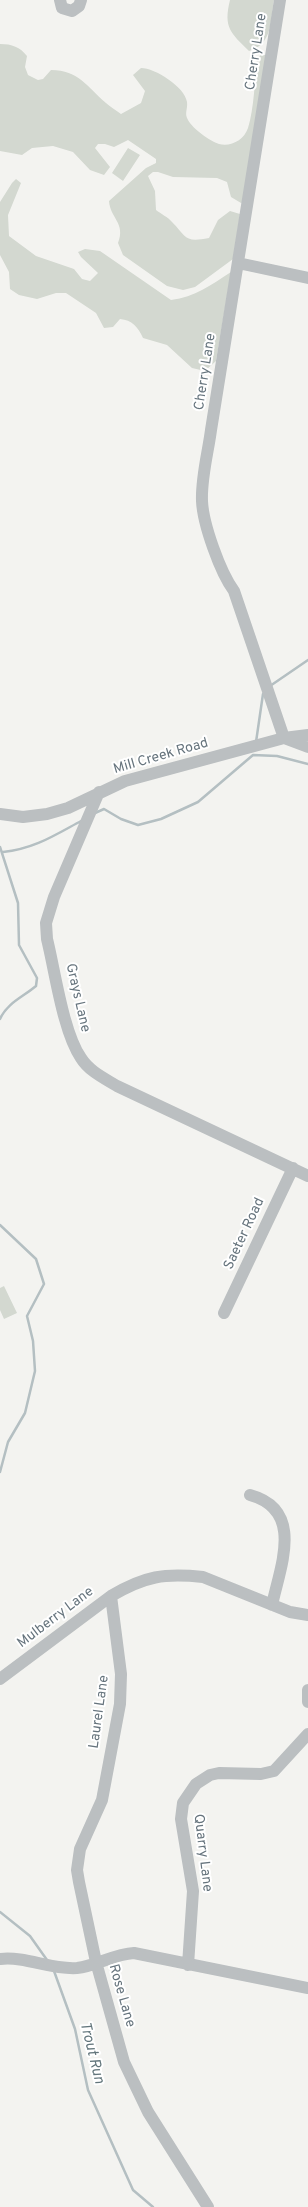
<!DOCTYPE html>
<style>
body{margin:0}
canvas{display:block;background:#f3f3f0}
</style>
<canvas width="308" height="2207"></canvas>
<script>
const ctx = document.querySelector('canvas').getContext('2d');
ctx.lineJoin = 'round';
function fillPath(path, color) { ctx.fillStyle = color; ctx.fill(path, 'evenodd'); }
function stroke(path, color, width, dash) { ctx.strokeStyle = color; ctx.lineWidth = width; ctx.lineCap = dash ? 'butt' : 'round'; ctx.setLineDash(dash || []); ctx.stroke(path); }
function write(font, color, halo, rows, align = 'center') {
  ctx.font = font + ' Overpass,sans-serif'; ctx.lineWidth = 4; ctx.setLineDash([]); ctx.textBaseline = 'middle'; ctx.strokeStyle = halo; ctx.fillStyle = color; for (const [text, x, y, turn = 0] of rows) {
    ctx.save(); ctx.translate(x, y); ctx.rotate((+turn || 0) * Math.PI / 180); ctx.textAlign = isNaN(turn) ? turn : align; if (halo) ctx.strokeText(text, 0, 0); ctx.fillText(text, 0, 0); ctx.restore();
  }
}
fillPath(new Path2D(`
 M230,0H274C270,21 273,44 249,51C231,33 223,28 230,0Z
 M0,44C12,44 20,47 27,56L25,67L28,75L38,80L43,79L51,70C79,70 87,87 106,103C110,107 116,110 121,114L141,103L145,91L133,75L141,68C155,68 185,87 187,102C188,109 184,113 188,120C193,129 210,141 219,144C231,147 244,140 248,128C254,109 255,79 257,58L261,55H266L244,202L241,203L231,197L227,182L217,178L173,177L158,172H153L148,176L155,191L156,210C161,214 168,217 172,222C187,237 184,243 209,238L218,220L230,211L240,214L233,259L195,287L183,290L167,286L123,255L118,243C126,223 110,218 109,201L146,168L156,163V159L128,140L114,147L105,144H98L95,148L110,167L104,175L90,170L73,152L53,146L32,148L22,155L0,151Z
 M128,148L140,155L123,181L112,173Z
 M16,179L21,183L8,215L9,236L36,256L74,269L82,279L90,281L98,273L81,257L78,252L85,249L100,251L171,300C195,297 211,285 231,272L216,361L205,371L192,368L167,345L143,338C138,327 132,320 120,319L113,327L104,328L96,313L66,293H56L37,299L19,295L10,289L9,272L0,255V202L12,183Z
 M4,1286L17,1313L4,1319L0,1310V1288Z`), '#d3d8d0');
stroke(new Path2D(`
 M270,686L308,660
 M256,742L263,694
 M95,813L104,809L121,819L138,825L161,819L198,802L253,755L277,756L308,764
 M0,847L18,903L19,945L37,978L36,986C23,997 7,1003 0,1019
 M3,852C34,849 55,835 81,821
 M0,1225L36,1259L44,1284L27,1316L33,1341L35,1371L25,1413L8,1442L0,1472
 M0,1912L30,1936L47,1960
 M54,1971L75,2029L88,2090L133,2190L153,2207`), '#b4bfc2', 2.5);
stroke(new Path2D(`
 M60,0L62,8L72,11L79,6L81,0
 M280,0L211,430C208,453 201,478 202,501C203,524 220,572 234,591L284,738L308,735
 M238,263L308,278
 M99,792L54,897L46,923L47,939C55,971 63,1032 81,1058C89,1071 104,1078 117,1086L308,1176
 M0,814L23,817L47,814L68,808L125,781L284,738L308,747
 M224,1313L293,1168
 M250,1495C305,1510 280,1567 272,1605
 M0,1679L111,1596
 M308,1690V1702
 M0,1959C26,1956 51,1970 77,1968C96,1966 114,1954 134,1953L308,1988
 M188,1965L193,1891L181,1819L183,1803L196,1784L210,1775L219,1773L261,1774L274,1771L308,1734
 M208,2207L148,2112L124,2062L96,1962L79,1882L77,1870L80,1849L102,1800L120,1704L121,1674L111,1596C145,1576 164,1573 203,1577L290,1612L308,1615`), '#bbbfc1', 12);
write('14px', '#66747d', '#fff', [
 ["Cherry Lane",257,52,-81],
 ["Cherry Lane",206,372,-81],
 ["Mill Creek Road",161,757,-16],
 ["Grays Lane",77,998,77],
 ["Saeter Road",245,1234,-65],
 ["Mulberry Lane",56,1618,-37],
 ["Laurel Lane",100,1712,-82],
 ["Quarry Lane",202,1853,83],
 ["Rose Lane",121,1996,74]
]);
write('italic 15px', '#62757b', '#fff', [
 ["Trout Run",91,2053,76]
]);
</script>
